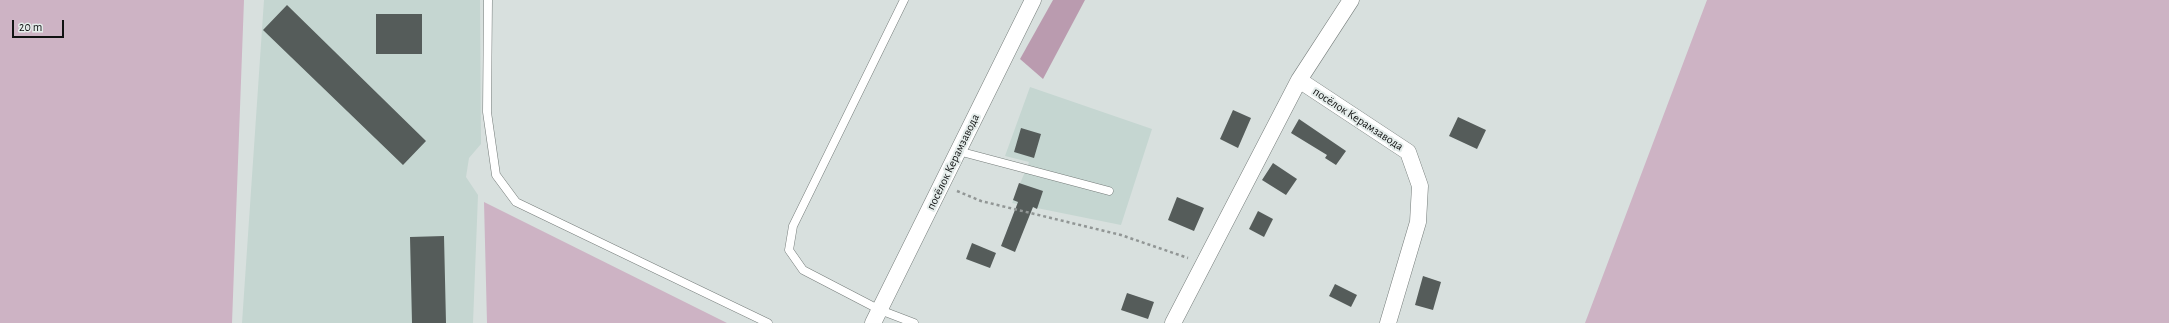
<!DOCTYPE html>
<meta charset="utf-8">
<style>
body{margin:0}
#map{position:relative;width:2169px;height:323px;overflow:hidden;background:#d8e0de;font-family:"Alegreya Sans",sans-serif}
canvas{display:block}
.scale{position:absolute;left:12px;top:20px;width:52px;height:18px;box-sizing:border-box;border:2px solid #101212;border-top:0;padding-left:5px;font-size:12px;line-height:14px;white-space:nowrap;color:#101212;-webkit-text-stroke:3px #e5edeb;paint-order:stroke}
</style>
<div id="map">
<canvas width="2169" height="323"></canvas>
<div class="scale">20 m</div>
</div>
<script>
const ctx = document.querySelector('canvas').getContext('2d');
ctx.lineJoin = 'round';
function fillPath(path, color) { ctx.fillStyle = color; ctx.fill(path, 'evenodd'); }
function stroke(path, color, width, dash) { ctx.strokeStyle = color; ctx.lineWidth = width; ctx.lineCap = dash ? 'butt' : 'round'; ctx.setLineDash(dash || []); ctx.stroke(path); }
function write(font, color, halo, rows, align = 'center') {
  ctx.font = font + ' "Alegreya Sans",sans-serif'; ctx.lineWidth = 4; ctx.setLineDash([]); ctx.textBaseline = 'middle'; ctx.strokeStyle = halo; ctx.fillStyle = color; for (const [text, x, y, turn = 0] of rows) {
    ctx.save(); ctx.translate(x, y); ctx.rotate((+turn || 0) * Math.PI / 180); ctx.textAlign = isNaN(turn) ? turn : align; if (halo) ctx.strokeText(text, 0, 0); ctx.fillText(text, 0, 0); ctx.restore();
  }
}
fillPath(new Path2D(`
 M264,0H480L481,144L469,158L466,177L478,195L473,323H242Z
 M1030,87L1152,129L1121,225L1012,203L1029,162L1005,156Z`), '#c5d6d1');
fillPath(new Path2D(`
 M0,0H244L232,323H0Z
 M1707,0H2169V323H1585Z
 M484,202L727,323H487Z`), '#cdb3c4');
fillPath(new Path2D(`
 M1053,0H1085L1043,79L1020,59Z`), '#ba9baf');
fillPath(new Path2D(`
 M287,5L426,141L403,165L263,30Z
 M376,14H422V54H376Z
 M1233,110L1251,118L1238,148L1220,139Z
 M1458,117L1486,130L1477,149L1449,136Z
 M1299,119L1346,151L1336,165L1325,158L1327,155L1291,133Z
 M1021,128L1041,134L1034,158L1014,152Z
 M1273,163L1297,179L1286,195L1262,180Z
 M1019,183L1043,191L1037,209L1033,207L1015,252L1001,246L1018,202L1013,200Z
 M1177,197L1204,208L1194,231L1168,220Z
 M1258,211L1273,219L1264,237L1249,229Z
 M444,236L446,323H412L410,237Z
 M972,243L996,253L990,268L966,259Z
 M1423,276L1441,282L1433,310L1415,305Z
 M1335,284L1357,295L1351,307L1329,296Z
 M1127,293L1154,302L1148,319L1121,310Z`), '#555c5a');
const service = new Path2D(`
 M488,0L487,112L496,175L516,202L768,323
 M904,0L793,226L789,250L803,270L880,310L914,323
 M958,151L1109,191`);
const minor = new Path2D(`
 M1299,80L1408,152L1420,186L1418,222L1388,323
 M873,323L1033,0
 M1173,323L1299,80L1351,0`);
stroke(service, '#757c7a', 9);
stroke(minor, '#757c7a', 17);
stroke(new Path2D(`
 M957,191L981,201L1121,235L1188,258`), '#919695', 2.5, [3, 3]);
stroke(service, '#fff', 8);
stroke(minor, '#fff', 16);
write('12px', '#101212', '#e5edeb', [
 ["посёлок Керамзавода",1358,119,33],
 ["посёлок Керамзавода",953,162,-64]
]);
</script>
